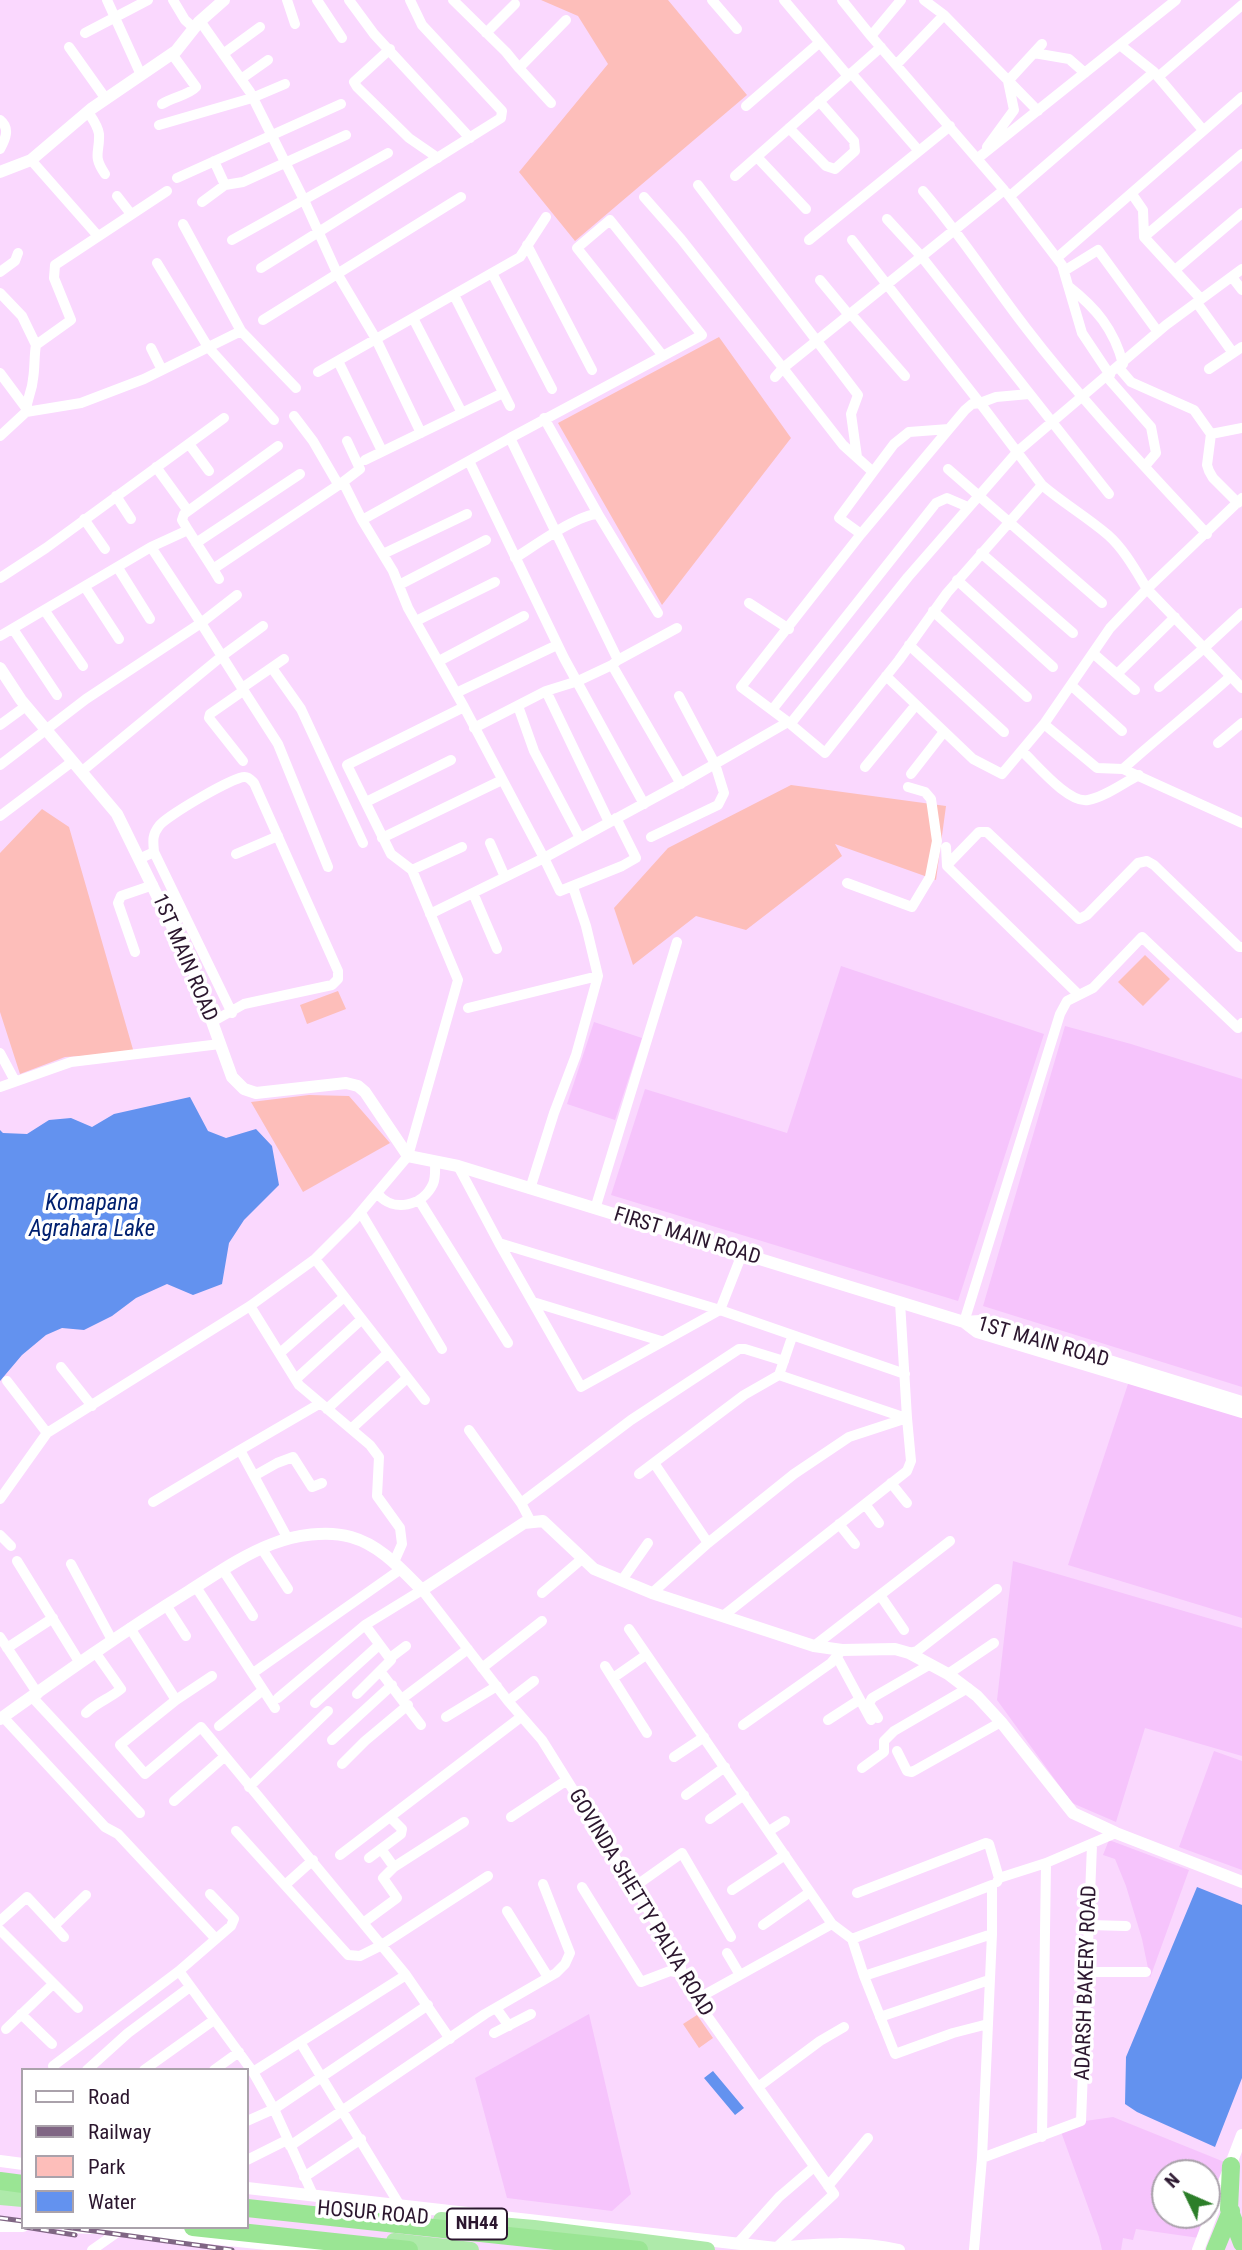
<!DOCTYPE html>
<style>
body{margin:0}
#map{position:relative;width:1242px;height:2250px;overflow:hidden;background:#fad8fe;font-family:"Roboto Condensed",sans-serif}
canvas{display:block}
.legend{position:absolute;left:21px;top:2068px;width:228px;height:161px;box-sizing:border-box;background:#fff;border:2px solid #aaa2ab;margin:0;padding:9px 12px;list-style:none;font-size:21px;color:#2b162e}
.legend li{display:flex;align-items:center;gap:14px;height:35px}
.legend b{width:35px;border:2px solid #aaa2ab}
.north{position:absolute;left:1151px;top:2159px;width:70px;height:70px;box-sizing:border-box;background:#fff;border:2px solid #aaa2ab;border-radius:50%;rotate:314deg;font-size:19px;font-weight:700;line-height:28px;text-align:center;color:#2b162e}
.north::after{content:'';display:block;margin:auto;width:24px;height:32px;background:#2c7e29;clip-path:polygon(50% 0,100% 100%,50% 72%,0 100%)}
</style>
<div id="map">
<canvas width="1242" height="2250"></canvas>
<ul class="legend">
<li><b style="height:9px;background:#fff"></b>Road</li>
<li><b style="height:9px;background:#806684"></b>Railway</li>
<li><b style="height:19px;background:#fdbeba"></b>Park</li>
<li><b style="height:19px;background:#6392ef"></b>Water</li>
</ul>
<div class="north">N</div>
</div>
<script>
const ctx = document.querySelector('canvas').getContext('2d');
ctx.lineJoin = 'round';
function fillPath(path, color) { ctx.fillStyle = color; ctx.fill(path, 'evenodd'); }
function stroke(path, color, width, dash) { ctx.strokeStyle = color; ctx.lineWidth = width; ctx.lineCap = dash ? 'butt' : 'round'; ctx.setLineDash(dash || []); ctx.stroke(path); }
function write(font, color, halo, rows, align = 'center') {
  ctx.font = font + ' "Roboto Condensed",sans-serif'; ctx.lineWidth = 7; ctx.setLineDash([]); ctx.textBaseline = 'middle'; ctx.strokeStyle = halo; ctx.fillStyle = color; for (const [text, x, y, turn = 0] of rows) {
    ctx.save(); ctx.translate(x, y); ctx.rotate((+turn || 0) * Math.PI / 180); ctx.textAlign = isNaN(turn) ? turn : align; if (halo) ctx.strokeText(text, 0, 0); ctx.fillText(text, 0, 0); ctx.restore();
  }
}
fillPath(new Path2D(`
 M841,966L1044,1034L958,1301L611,1195L645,1089L787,1133Z
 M594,1022L642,1038L615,1120L567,1104Z
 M1065,1026L1131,1044L1242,1079V1387L983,1306Z
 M1129,1381L1242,1416V1618L1068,1565Z
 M1013,1561L1242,1628V1756L1145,1728L1116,1822L1072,1803L997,1700Z
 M1214,1751L1242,1761V1870L1179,1847Z
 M1109,1840L1189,1870L1150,1978L1142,1939L1126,1886L1115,1859L1103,1855Z
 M589,2014L631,2194L612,2211L507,2198L475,2078Z
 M1113,2117L1227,2163L1199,2238L1136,2229L1133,2240L1123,2238L1121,2250H1102L1099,2237L1060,2129L1078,2122ZM1165,2173H1207V2215H1165Z`), '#f6c4fc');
fillPath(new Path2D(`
 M541,0H668L747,95L575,241L519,172L608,64L578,16Z
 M719,337L791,438L662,605L558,423Z
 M791,785L946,806L936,880L835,844L842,856L746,930L696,916L633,965L614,908L668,848Z
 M42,809L69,827L134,1053L65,1057L20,1074L0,1012V853Z
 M1145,955L1170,979L1143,1006L1118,982Z
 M338,991L346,1009L307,1024L300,1005Z
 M309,1095L349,1096L390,1143L303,1192L251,1102Z
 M697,2015L713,2038L699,2048L683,2024Z`), '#fdbeba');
fillPath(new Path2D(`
 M190,1097L208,1131L226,1138L256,1129L272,1146L279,1185L244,1220L229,1243L222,1284L193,1295L167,1284L136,1298L112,1316L84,1330L62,1328L46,1335L22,1355L0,1381V1130L3,1133L27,1134L49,1120L71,1118L92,1127L114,1114Z
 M1197,1887L1242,1905V2078L1215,2147L1137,2112L1125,2104L1126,2057Z
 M713,2071L744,2108L735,2115L704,2078Z`), '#6392ef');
stroke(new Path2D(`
 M107,0L141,75
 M173,0L185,20L194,28
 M287,0L295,24
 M317,0L342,38
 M349,0L374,34L470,138
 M453,0L506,52L519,68
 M712,0L737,29
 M784,0L848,76
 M842,0L871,36
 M924,0L944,15L1038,111
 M200,21L250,92L304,200L338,275L376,339L421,433
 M85,33L148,0
 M486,33L515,4
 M1120,45L1154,72
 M69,47L106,99
 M390,49L354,82L357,87L409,138L438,158
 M1034,53L1069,59L1085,73
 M223,54L260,27
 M896,65L944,15
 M851,73L919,151
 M1158,77L1242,5
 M241,79L268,60
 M551,103L519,68L566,20
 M162,104C173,97 189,95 196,87L172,54
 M746,106L819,43
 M88,112C92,118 98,126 99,134C100,153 92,155 105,174
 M0,120C10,128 6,138 0,149
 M159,125L252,98L285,84
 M789,128L826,166L835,169L855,151L854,141L819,101
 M987,147L1014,110L1008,81L1042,44
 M757,157L806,209
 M978,158L1176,0
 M31,160L98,236
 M214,161L225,185
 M735,176L881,47
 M177,178L341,104
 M698,185L858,395L851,414L857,457
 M923,191C961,235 991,283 1026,328C1082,401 1145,467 1207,534
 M1007,193L1062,265L1082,333L1110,375
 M1132,194L1143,210L1144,237L1201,299
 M117,196L131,214
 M1010,196L1154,72L1203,130
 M644,197L681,239L783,368L775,377
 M202,202L225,185L243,182L346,135
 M887,219L921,256L1109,494
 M183,224L241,331L296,388
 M1144,237L1242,154
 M232,240L388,153
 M809,240L950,126
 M852,240L980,403L996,397L1029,394
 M527,245L592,370
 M1058,257L1242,97
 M157,263L208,347L274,420
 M261,268L501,118L502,111L422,25L410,0
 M1175,270L1242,213
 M1064,271L1098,250L1158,332
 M0,272L15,261L18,253
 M492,273L552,389
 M1232,277L1242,290
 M820,280L849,315
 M1068,286C1096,308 1114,329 1123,364
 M0,293L22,316L36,345
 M454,295L510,406
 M1197,303L1233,353L1242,347
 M850,313L905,376
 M413,318L462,413
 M263,320L461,197
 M151,348L162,370
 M338,361L382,451
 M1119,368L1131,382L1194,410L1211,434L1207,465L1209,471L1213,478L1238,503
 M1209,369L1233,353
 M318,372L520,257L546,217
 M0,373L26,408
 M1107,377L1151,427L1156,453L1145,466
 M26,412C27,396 32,393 33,379C35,368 34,356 36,345L71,320L54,278L55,265L167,191
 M294,416L313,441L338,484
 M544,418L598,514
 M1211,434L1242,428
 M0,436L26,412L81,403L144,379L241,331
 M510,438L702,335L610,220L577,248L663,356
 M347,441L360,469L343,482L362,520
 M189,444L209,471
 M365,460L503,393
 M469,461L564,658L644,804
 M156,467L188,511
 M948,469L1102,603
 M873,472L894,444L909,432L949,429
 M1042,485C1063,503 1087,517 1108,535C1124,549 1136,571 1147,589L1242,498
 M116,496L131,519
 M84,519L105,549
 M188,530L182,520L184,514L278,446
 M861,534L839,518L873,472L843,445L783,368L1004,190L871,36L901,0
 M196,543L300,474
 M151,547L188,530L213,569L343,482
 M981,553L1073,633
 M383,554L467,514
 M515,558C533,547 578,514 598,514L658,613
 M118,568L150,619
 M213,569L219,579
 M0,578L46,548L224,418
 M957,580L1053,667
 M399,585L486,540
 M85,587L119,639
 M237,595L201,623L242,688L284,659
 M749,603L789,629
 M45,611L83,666
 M933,611L1027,697
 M416,621L495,582
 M13,629L57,695
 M0,636L151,547L201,623L86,699L0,765
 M909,645L1004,732
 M1094,654L1135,690
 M618,660L677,628
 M439,661L524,616
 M272,668L301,709L363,843
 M1117,674L1175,617
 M886,676L973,759L1002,774L1044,724L1110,628L1147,589L1204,648L1242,613
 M1072,686L1122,731
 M1159,687L1204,648L1242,688
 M242,688L278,744L328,867
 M243,691L210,714L209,718L243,761
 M546,691L609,822
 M456,693L557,645
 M518,706L534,751L580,838
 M772,710L936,503L947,498L968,507
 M791,723L908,577L1018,451L1166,325L1242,269
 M1044,724L1097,768L1123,769L1242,823
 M0,725L26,706
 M474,728L546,691L578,681L612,665L681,784
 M1218,743L1242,723
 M1023,752C1037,765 1069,804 1088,800C1105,797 1123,783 1139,775
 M865,767L915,706
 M1123,769C1158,737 1196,708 1231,676
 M81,772L222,656L263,626
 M911,774L943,733
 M366,802L451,760
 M0,816L73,761
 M616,818L636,858L622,866L560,891L544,858L687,780L788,722L741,687L861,534L949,429L965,410L972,404L980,403L1042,485L947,593L899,660L825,753L788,722
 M651,837L718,805L724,793L715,764L679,696
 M382,838L502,780
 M490,843L505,877
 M946,847L947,866L1079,995
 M154,852C153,841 152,835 159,826C165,817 234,776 245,777C249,777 251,780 254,783L338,971V979L332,985L244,1004L212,1022
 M236,854L278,836
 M139,859L154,852L232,1013
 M949,863L979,832H987L1079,919L1087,915L1138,863L1147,861L1154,865L1239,947H1242
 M412,870L462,847
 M847,883L912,907L930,877L937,841L931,799L925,792L908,787
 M573,887L586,926L598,976
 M473,893L497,949
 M430,914L544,858L464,707
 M135,952L118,903L121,896L153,885
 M468,1008L598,976L576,1055L554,1113L530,1189
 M0,1053L15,1081
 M0,1087L71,1062L220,1044
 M458,1166L499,1243L581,1387L720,1310L742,1254
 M378,1194C393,1213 423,1206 433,1184C436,1177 435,1169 435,1161
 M419,1200L508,1343
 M595,1209L677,942
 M361,1213L442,1349
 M499,1243L720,1310L905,1374
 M315,1259L425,1400
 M533,1302L661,1341
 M250,1306L299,1385L370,1445L379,1457L377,1496L400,1528L402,1544L394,1562
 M964,1322L1060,1014L1067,1001L1093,988L1142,937L1238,1028L1242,1023
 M280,1353L344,1297
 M61,1367L92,1406
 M779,1375L906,1418
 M296,1379L362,1319
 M7,1381L47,1433
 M327,1409L388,1353
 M351,1429L407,1378
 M469,1430L521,1503L531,1522
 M654,1463L708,1543
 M639,1474L744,1395L779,1375L792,1337
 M254,1476L277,1463L293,1457L312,1487L322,1483
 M891,1483L907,1503
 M0,1499L47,1433L250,1306L315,1259L354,1220L408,1156L458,980L412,870L391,854L347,765L464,707L408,608L393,571L362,520L510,438L618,660L612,665
 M153,1502L240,1450
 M521,1503L631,1420L739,1349H745L784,1361
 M865,1504L879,1523
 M839,1524L855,1544
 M0,1535L11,1546
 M288,1539L240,1450L319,1404
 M262,1549L288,1589
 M17,1561L80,1663
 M71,1564L112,1640
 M223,1570L253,1616
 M622,1580L648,1543
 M196,1587L275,1708
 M542,1593L583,1558
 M652,1593L708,1543L794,1474L849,1437L907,1418
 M880,1595L904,1630
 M166,1605L186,1636
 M723,1616L907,1471L911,1461L907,1418L900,1302
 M365,1625L391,1660L380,1671L421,1725
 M130,1628L176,1700
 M629,1629L832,1924L852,1939L864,1976L895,2054L953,2033L988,2024
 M0,1637L38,1694
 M814,1646L950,1541
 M7,1648L53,1618
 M909,1653L917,1651L997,1589
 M837,1657L871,1720
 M390,1658L406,1646
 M605,1666L647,1733
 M482,1668L542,1621
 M253,1673L401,1569
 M948,1674L994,1643
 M212,1676L176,1700L120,1745L145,1774L201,1727L406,1975L450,2039
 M613,1678L646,1655
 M357,1694L380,1671
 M33,1698L140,1813
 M278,1698L365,1625L422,1590L508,1701L542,1740L680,1961L683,1982L834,2194L776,2248
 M403,1698L468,1649
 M508,1701L534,1681
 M315,1703L379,1645
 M86,1713C97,1702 109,1699 121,1689L95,1652
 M3,1717L105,1827L118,1834L216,1939
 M446,1717L497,1686
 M878,1718L869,1704L872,1698L929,1665
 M828,1720L859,1700
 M743,1725L831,1663L842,1650
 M219,1726L263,1690
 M332,1740L392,1685
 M897,1751L907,1771L912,1772L1001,1722
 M674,1757L704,1737
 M342,1764L365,1741L408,1705
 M862,1768L884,1752V1741L894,1731L968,1688
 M249,1787L328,1711
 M686,1795L725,1767
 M174,1801L224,1757
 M511,1817L567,1780
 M710,1819L744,1795
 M236,1831L348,1955L360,1956L380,1946L488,1876
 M769,1831L785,1821
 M340,1855L521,1717
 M369,1858L401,1834L402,1829L390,1817
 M394,1867L464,1822
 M997,1882L999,1878L1046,1863L1116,1833
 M285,1885L313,1860
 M582,1887L641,1982L670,1971L681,1973
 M634,1887L682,1853L731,1937
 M732,1890L785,1855
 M857,1893L986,1843L989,1844L999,1878
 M507,1911L548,1977
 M0,1921L27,1897L54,1926
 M363,1923L397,1898L383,1878L394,1867L381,1849
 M763,1925L810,1892
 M1089,1925L1126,1926
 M0,1930L78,2008
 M64,1937L54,1926L86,1895
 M852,1939L992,1885V1934L982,2158L974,2250
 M727,1953L740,1975
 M179,1971L253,2072L274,2109L313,2195
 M1087,1972H1146
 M864,1976L992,1934
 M695,2000L832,1924
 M496,2008L509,2026
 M21,2014L52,2044
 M880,2017L989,1980
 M6,2029L53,1984
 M494,2033L531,2014
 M300,2042L399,2204
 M53,2066L179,1971L231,1926L234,1919L210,1894
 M87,2070L128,2033L190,1987
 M144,2070L214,2020
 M214,2070L239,2052
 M253,2072L406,1975
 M758,2087L820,2041L844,2027
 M247,2121L274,2109L428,2005
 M1042,2137L1046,1863
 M290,2146L485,2014L556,1973L565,1964L570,1953L543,1884
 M982,2158L1081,2121L1092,1845
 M247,2160L287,2140
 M304,2177L361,2139
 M828,2186L868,2138
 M738,2243L779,2197L814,2167
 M92,2250L122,2229`), '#fff', 10);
stroke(new Path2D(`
 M0,172L31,160L91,109L176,51L199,22L224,0
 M0,668L21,700L117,814L193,969L232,1077L244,1089L256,1093L346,1083L358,1086L365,1092L408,1156L458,1166L964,1322L980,1321L1242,1402
 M964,1322L977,1332L1242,1412
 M0,1719C62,1675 124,1631 189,1591C216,1574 243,1555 272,1544C295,1535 327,1530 351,1537C380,1545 401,1569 422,1590L524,1523L543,1521L594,1569L652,1593L814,1646L842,1650L895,1649L909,1653L948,1674L977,1696L1001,1722L1073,1813L1116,1833L1242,1882
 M0,2161L23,2164
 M247,2188L776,2248C817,2244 858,2241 899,2250
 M0,2226H23
 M67,2227L123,2229L324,2250
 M1198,2250L1242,2135`), '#fff', 12);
stroke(new Path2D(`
 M0,2197L23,2199
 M441,2220L534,2228L707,2250
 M394,2241L471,2250`), '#aeeaaa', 16);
stroke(new Path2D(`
 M1231,2166L1229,2209L1242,2243
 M0,2181L23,2184
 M247,2208L639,2250
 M193,2227L409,2250
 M1215,2250L1231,2211`), '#9ae594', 18);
const rail = new Path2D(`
 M0,2218L23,2221
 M25,2227L75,2235
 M65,2227L232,2250`);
stroke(rail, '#806684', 5);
stroke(rail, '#fff', 2.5, [8]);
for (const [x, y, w] of [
 [477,2224,60]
]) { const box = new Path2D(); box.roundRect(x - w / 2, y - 15.5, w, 31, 5); ctx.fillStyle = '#fff'; ctx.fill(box); stroke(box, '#2b162e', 2); }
write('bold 19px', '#2b162e', null, [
 ["NH44",477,2224]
]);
write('21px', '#2b162e', '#fff', [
 ["1ST MAIN ROAD",184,958,67],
 ["FIRST MAIN ROAD",687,1237,17],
 ["1ST MAIN ROAD",1043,1343,16],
 ["GOVINDA SHETTY PALYA ROAD",640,1903,59],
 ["ADARSH BAKERY ROAD",1087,1983,-88],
 ["HOSUR ROAD",373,2214,5]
]);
write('italic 23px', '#002070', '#fff', [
 ["Komapana",92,1204],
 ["Agrahara Lake",92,1230]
]);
</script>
